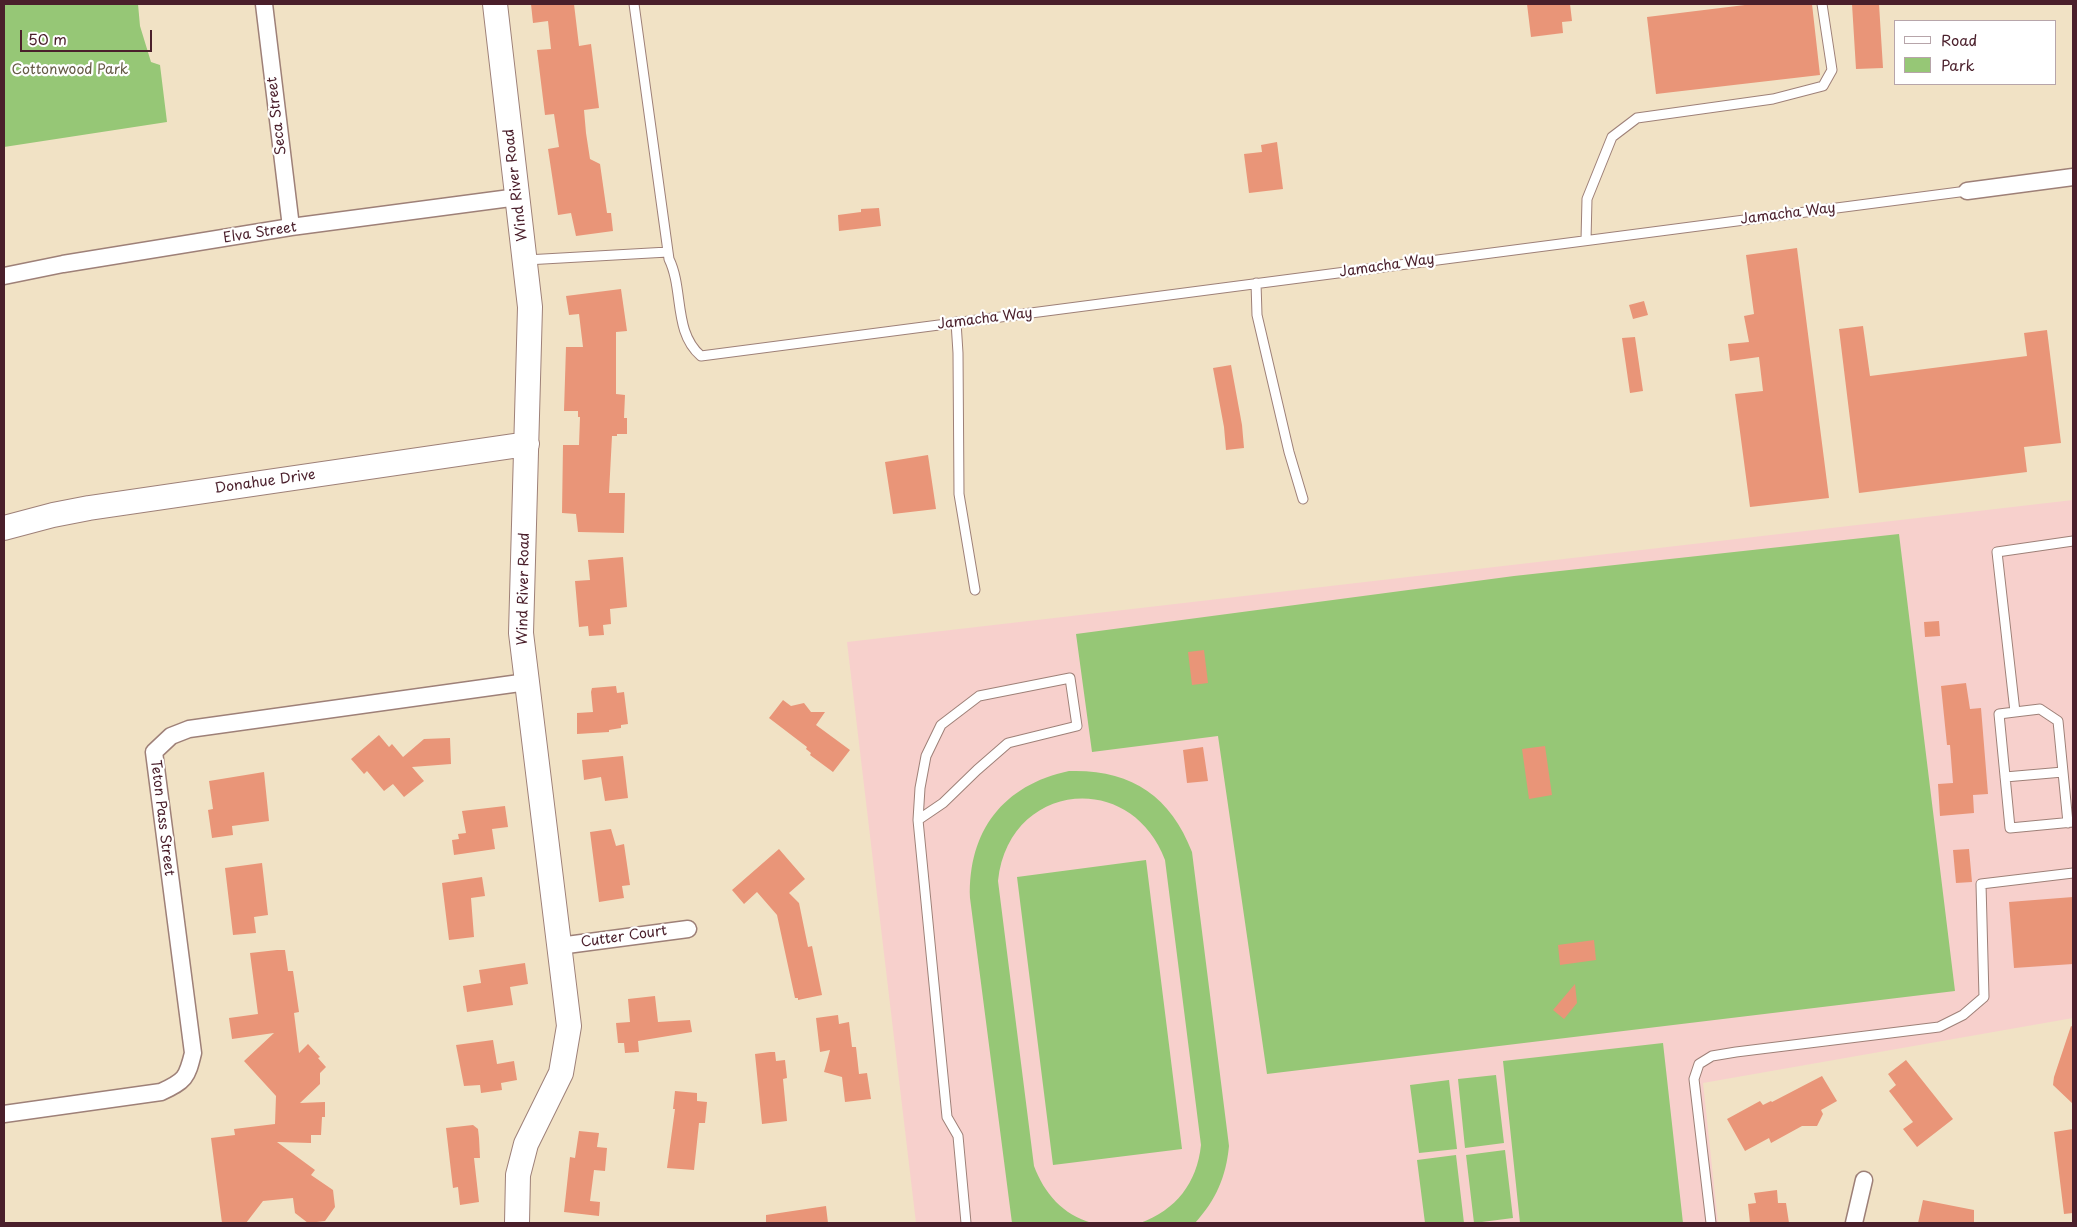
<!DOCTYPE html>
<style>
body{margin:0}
#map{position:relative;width:2077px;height:1227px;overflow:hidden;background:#f1e2c5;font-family:"Playpen Sans",sans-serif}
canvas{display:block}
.frame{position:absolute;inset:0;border:5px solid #4a1f2b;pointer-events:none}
.legend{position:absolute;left:1894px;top:20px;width:162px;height:65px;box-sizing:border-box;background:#fff;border:1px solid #b7a5aa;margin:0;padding:6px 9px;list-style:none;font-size:15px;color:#4a1f2b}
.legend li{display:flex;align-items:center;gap:10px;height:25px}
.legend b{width:25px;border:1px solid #b7a5aa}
.scale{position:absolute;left:20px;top:30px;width:132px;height:22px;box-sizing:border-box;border:2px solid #4a1f2b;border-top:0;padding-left:6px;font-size:15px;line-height:18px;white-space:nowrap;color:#4a1f2b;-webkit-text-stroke:4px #fff;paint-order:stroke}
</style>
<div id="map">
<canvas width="2077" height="1227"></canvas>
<div class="frame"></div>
<ul class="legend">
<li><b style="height:6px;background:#fff"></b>Road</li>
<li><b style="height:14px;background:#96c776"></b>Park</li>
</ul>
<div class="scale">50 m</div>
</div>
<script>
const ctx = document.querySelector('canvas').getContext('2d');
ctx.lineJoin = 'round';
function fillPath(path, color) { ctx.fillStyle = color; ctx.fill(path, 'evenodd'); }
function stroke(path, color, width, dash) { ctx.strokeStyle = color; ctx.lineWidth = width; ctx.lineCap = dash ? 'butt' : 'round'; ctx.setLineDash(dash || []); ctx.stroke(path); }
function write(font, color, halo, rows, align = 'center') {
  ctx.font = font + ' "Playpen Sans",sans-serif'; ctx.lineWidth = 4.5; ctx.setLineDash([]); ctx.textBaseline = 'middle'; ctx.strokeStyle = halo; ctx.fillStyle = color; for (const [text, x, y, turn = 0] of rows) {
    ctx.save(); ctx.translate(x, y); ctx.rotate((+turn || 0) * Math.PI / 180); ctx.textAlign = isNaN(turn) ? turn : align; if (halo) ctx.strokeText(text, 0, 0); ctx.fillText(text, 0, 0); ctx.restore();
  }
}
fillPath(new Path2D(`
 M2073,500V1018L1703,1083L1718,1223H916L847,642Z`), '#f7d0cc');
fillPath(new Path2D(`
 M4,4H138L140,26L151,62L160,65L167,122L4,147Z
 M1899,534L1955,991L1267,1074L1218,736L1092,752L1076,634L1514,576Z
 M1069,771C1130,769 1170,795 1192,852L1229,1146C1226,1177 1216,1200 1195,1223H1140C1176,1210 1197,1183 1201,1145L1165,860C1130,768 1008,783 998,881L1034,1166C1044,1193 1063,1215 1092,1223H1012L970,898C968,831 1003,785 1069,771Z
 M1146,860L1182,1149L1053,1165L1017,877Z
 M1663,1043L1683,1223H1520L1503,1061Z
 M1496,1075L1504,1143L1465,1148L1458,1079Z
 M1449,1080L1457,1149L1419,1153L1410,1085Z
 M1505,1150L1513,1218L1474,1223L1466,1155Z
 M1456,1155L1464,1223H1425L1417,1160Z`), '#96c776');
fillPath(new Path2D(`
 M531,4H574L579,46L591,44L599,108L584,110L586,133L590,159L600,164L607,213H611L613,231L576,236L571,213L558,215L548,149L559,147L554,114L545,115L537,50L551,49L548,21L533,23Z
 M1527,4H1570L1572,21L1562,22L1563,33L1531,37Z
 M1753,4H1812L1820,75L1656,94L1647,17Z
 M1852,4H1879L1883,68L1856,69Z
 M1277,142L1283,189L1249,193L1244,154L1262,152L1261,145Z
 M879,208L881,226L839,231L838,215L861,212V209Z
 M1797,248L1829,498L1750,507L1735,394L1763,391L1759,357L1730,361L1728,344L1749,342L1744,316L1754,314L1746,255Z
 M621,289L627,331L616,332V394L625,395L624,418H627V434H617V436H612L609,493H625L624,533L578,532L576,514L562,513L563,445H579L580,417H578V411H564L566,347H583L579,314L569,315L566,296Z
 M1644,301L1648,315L1633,319L1629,305Z
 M1863,326L1870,376L2027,356L2024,333L2047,330L2061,443L2024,447L2027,472L1859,493L1839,329Z
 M1635,337L1643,391L1630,393L1622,338Z
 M1231,365L1242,425L1244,448L1226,450L1224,427L1213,368Z
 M928,455L936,509L893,514L885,462Z
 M623,557L627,607L610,609L611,624L603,625L604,635L589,636L588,626L579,627L575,581L590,580L588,560Z
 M1939,621L1940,636L1925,637L1924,622Z
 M1204,650L1208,683L1192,685L1188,652Z
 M1966,683L1970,709L1981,708L1988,794L1973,795L1974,813L1940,816L1938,784L1953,783L1950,745H1947L1941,686Z
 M616,686L617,693L624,692L628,724L621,725V728L609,730V732L577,734V713L593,712L591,692L592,688Z
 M783,700L791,706L804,703L811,712H825L816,725L850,750L833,772L810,755L811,753L806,749L807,747L769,718Z
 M379,735L389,747L392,744L403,757L424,739L450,738L451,764L412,767L424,781L404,797L393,784L384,791L367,771L364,774L351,759Z
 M1545,746L1552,795L1529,799L1522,749Z
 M1203,747L1208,781L1187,783L1183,750Z
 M623,756L628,798L605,801L601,777L584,780L582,760Z
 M264,772L269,821L232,826L233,835L212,838L208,810L213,809L209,781Z
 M505,806L508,827L492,829L495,849L454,855L452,840L459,839L458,834L466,833L462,811Z
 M611,829L616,846L624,844L630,885L622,886L624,898L599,902L590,832Z
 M779,849L805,879L789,893L799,903L808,947L812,946L822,995L798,1000V998H795L777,915L757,892L744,904L732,890Z
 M1969,849L1972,882L1956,883L1953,850Z
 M262,863L268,915L254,917L256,933L233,935L225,868Z
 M482,877L485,896L471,898L474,937L449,940L442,883Z
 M2073,897V964L2014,968L2009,902Z
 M1594,940L1596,960L1560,965L1558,945Z
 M277,950H285L288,971H293L299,1012L294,1013L299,1053L308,1044L320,1057L318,1058L326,1067L320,1073V1084L300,1103L325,1102V1117H322L321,1135H311V1143L277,1142L315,1170L311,1175L333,1190L335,1207L325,1221L308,1223L295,1213L293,1198L263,1201L246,1223H222L211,1138L235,1135L234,1129L275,1124L276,1096L244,1061L274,1033L232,1039L229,1018L258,1014L250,953Z
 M525,963L528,984L510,987L513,1005L467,1012L463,986L481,983L479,970Z
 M1575,984L1577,1003L1564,1019L1553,1010Z
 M655,996L658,1022L690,1020L692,1032L638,1041L639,1052L625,1053L624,1043H618L616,1023L630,1022L628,999Z
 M838,1015L839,1024L849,1022L852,1047H856L859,1074L867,1073L871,1099L845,1102L842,1077L824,1072L830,1050L820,1052L816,1018Z
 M2071,1026L2073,1027V1104L2053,1085L2054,1077Z
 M493,1040L497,1064L514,1061L517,1080L501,1083L502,1090L481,1093L480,1085L464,1086L456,1045Z
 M770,1052H775L776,1061L785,1060L787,1078L783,1079L787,1121L762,1124L755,1054Z
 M1906,1060L1953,1119L1917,1147L1903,1129L1913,1122L1889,1091L1896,1085L1888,1074Z
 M1822,1076L1837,1101L1821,1110L1823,1114L1817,1126H1802L1771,1143L1769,1138L1745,1151L1727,1119L1760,1101L1763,1105L1771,1101L1772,1102Z
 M675,1091L697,1093V1101L707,1102L705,1123H699L694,1170L667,1168L675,1109H673Z
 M473,1125L478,1129L479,1138L480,1158H474L479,1202L460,1205L458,1187L453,1188L446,1128Z
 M2073,1129V1213L2064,1214L2054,1132Z
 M579,1131L599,1133L597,1147L607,1148L605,1171L594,1170L590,1201L600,1202L599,1216L564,1212L570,1157L575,1158Z
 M1777,1190L1778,1203H1786L1789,1223H1750L1748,1204L1756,1203L1754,1193Z
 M1923,1200L1974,1210V1223H1918Z
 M826,1206L828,1223H766V1215Z`), '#e99578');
const lane = new Path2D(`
 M634,4L669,259C684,290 673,332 701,356L1967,191
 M1586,240L1587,199L1612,137L1637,118L1773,99L1823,86L1832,70L1822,4
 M526,260L668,252
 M1256,283L1257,315L1289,452L1303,499
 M956,322L958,353L959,494L975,590
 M2073,541L1997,552L2015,712L1999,714L2010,828L2073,822
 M2015,712L2040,709L2058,721L2068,823
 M2005,777L2063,772
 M918,820L943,803L977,770L1008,743L1077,726L1070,678L979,696L941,725L926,756L920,788L918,820L947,1117L958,1136L966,1223
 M1711,1223L1694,1079L1699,1064L1712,1056L1736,1052L1939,1027L1963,1015L1984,997L1981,884L2073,873`);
const street = new Path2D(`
 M264,4L291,227
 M1967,191L2073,177
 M4,276L63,264L291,227L518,197
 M559,946L688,929
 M4,1114L161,1092C185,1081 187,1078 193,1053L154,752L171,736L189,729L527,682
 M1854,1223L1864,1180`);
const secondary = new Path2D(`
 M495,4L530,307L521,633L569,1026L561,1073L526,1144L518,1175L517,1223
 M4,528L53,515L89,508L527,444`);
stroke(lane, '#9e8078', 11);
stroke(street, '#9e8078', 19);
stroke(secondary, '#9e8078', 26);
stroke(lane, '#fff', 9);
stroke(street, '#fff', 16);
stroke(secondary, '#fff', 24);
write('14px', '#655a45', '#fff', [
 ["Cottonwood Park",70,70]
]);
write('14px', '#4a1f2b', '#fff', [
 ["Seca Street",277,116,-97],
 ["Wind River Road",516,185,-97],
 ["Jamacha Way",1788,214,-7],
 ["Elva Street",260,233,-9],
 ["Jamacha Way",1387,266,-8],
 ["Jamacha Way",985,319,-7],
 ["Donahue Drive",265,482,-8],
 ["Wind River Road",524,589,-89],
 ["Teton Pass Street",162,818,83],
 ["Cutter Court",624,937,-8]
]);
</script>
